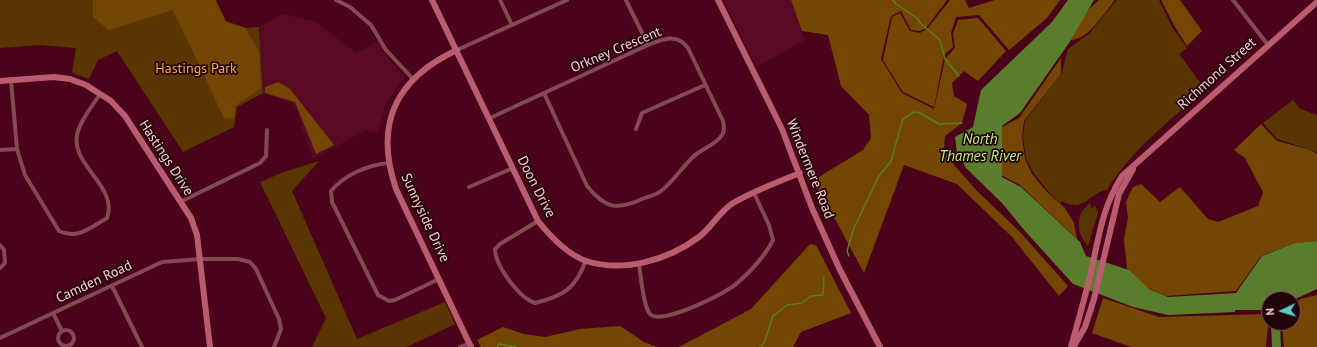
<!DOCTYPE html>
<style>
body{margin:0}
#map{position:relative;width:1317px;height:347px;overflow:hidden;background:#4a031a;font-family:"PT Sans",sans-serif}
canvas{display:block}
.north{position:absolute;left:1261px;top:291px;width:40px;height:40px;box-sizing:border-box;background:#200409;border:1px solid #77555a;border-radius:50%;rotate:266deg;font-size:11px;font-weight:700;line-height:16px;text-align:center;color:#faced3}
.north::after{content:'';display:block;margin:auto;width:14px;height:18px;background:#54cdc6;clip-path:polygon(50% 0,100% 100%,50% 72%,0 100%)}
</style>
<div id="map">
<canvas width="1317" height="347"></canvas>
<div class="north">N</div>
</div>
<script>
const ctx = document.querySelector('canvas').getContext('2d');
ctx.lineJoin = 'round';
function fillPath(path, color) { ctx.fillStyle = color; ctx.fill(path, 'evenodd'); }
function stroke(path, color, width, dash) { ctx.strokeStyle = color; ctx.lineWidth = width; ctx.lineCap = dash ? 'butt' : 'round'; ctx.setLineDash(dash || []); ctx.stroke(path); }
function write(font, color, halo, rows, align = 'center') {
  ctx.font = font + ' "PT Sans",sans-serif'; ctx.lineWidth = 3.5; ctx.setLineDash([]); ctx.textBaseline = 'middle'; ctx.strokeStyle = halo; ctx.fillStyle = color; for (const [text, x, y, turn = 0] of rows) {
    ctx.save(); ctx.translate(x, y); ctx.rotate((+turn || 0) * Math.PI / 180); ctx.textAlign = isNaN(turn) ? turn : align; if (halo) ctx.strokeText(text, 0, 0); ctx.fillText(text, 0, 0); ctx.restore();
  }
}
fillPath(new Path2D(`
 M723,0H791L805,40L756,67Z
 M283,14L316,22L356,53L378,41L389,60L405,77L386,104L378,133L366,130L313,159L294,104L263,93L259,27Z`), '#590924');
fillPath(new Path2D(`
 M0,0H216L226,21L246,28L259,27L263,93L237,107L234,127L183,152L117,51L98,60L89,79L72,73L76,48L39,45L0,48Z
 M1117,0H1159L1172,27L1187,48L1179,54L1205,89C1171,120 1131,150 1107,190C1089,192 1084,214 1062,201L1060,203L1047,190L1035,175L1026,159L1023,137L1025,121L1062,73L1068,49L1089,34Z
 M1293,100L1300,109L1317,115V152L1277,139L1263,123Z
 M319,161L292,191L357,339L445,302L455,324L407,347H312L326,318L260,182L284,172Z
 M1091,203L1090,207L1092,208L1095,205L1098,213L1088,246C1076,233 1075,212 1091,203Z`), '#593601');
fillPath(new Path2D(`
 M93,0H215L226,22L245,28L259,51L261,88L235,106L234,119L224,118L173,10L109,30L93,17Z
 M791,0H947L926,28L920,31L911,30L901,11L891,16L881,59L902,93L934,109L945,59L955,48L953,34L958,20L978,18L1006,51L978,81L964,71L952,83L954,96L967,104L962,123L945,136L944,149L954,165L977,191L1020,232L1068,286L1059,296L1012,237L957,184L904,165L864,273L814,180L863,150L871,138L869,115L841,86L828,35L802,31Z
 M950,0H965L969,8L995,0H1060L1047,18L1009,50L979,15L956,17L951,33L953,47L944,55L934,107L903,92L883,60L892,17L900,13L910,31L920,33L927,29Z
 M1099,0H1115C1103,14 1089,40 1070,40L1085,13Z
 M1161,0H1180L1202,31L1187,46L1175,27Z
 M1061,58V74L1024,121L1022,137L1025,159L1032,174L1046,191L1065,208L1074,223L1077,239L1020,185L1001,175L1002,127L1019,118Z
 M278,82L290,89L334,145L316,154L295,102L265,93V87Z
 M1261,124L1277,141L1311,150L1317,154V241L1295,243L1261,256L1236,291L1166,296L1146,287L1127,269L1124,239L1128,218L1126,202L1133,187L1141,184L1160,202L1180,187L1208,219L1218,222L1258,206L1263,192L1245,158L1234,150Z
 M810,244L816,245L851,313L801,332L793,347H679L751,309Z
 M1317,295V347H1284L1282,323H1293V309L1300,299Z
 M1103,298L1159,317L1269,314L1266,347H1131L1092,333Z
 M620,326L644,342L657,347H481L477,340L503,327L524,334L545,337L580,329Z`), '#734703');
fillPath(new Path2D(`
 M1068,0H1094L1069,43L1020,113L1002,126V177L1021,187L1050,214L1080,242L1086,256L1129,270L1149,289L1168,297L1236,293L1262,256L1295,243L1317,241V289L1293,300L1269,299V310H1235V312L1168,315L1133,307L1073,284L1025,231L1002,203L966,168L957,153L955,137L973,127L981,90L1052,22Z
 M1271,323H1280L1281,347H1272Z`), '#597d2c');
stroke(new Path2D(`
 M893,0L896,4L917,18L921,24L940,40L945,59L959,76
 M849,256L847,251L854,228L879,176L891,161L903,119L914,112L920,113L939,124L962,123
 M497,347L499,344L516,347
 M760,347L764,343L773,316L787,305L802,303L811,296L823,295L824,277`), '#597d2c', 1.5);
stroke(new Path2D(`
 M336,0L350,7L371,25L386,50L413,79
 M500,0L512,25
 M626,0L648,45
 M1233,0L1268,45
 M457,50L567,0
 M11,80L17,149L25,175L59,231C78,240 91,227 107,218C119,185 67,164 78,131C82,118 93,105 100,94
 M490,118L648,45C663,39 677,33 688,48L723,121C724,126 725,131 722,135C716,145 701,149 693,157C682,167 673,182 661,191C656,195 648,197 642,199C616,211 605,208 587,186L544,93
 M636,129L642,113L705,85
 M0,150L17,149
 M388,163C368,165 344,175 331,191L332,202L378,295L389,301L395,300L439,279
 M469,187L513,168
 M180,202L260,163L266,156L267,130
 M538,221L500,244L495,249C495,265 519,298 535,303C564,296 576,288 586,260
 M0,245L4,250L5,263L0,268
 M639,264C641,276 643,306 650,314C661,326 726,293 736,284C750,272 765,256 773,240L769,225L754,193
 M112,286L142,347
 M53,313L62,331
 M58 338a8 8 0 1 1 16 0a8 8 0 1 1-16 0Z
 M0,338L162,262L201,259H238L250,262L256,269L279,319L281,329L274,347
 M460,347L470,343`), '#844a54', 4);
stroke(new Path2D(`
 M432,0L538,221C550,236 567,254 586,261C624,273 668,260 699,237C711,228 720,211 733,203C754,191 777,182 800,173
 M718,0L782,129L812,208L840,270L880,347
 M457,50C395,79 374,124 396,189L471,347
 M0,81L54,77L70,79L86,85L111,101L125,116L191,218L197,235L210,347
 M1074,346L1085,327L1094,299L1119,194L1133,169
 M1071,347C1078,322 1085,297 1091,272C1099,236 1102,208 1122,176L1317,2`), '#b95d6e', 6);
write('14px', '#faced3', '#200409', [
 ["Orkney Crescent",616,50,-23],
 ["Richmond Street",1217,74,-42],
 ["Hastings Drive",166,158,57],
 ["Windermere Road",810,169,68],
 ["Doon Drive",536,187,63],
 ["Sunnyside Drive",425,218,65],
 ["Camden Road",94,282,-25]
]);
write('14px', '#fbad46', '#200409', [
 ["Hastings Park",196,69]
]);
write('italic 15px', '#bbef83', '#200409', [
 ["North",980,140],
 ["Thames River",980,157]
]);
</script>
